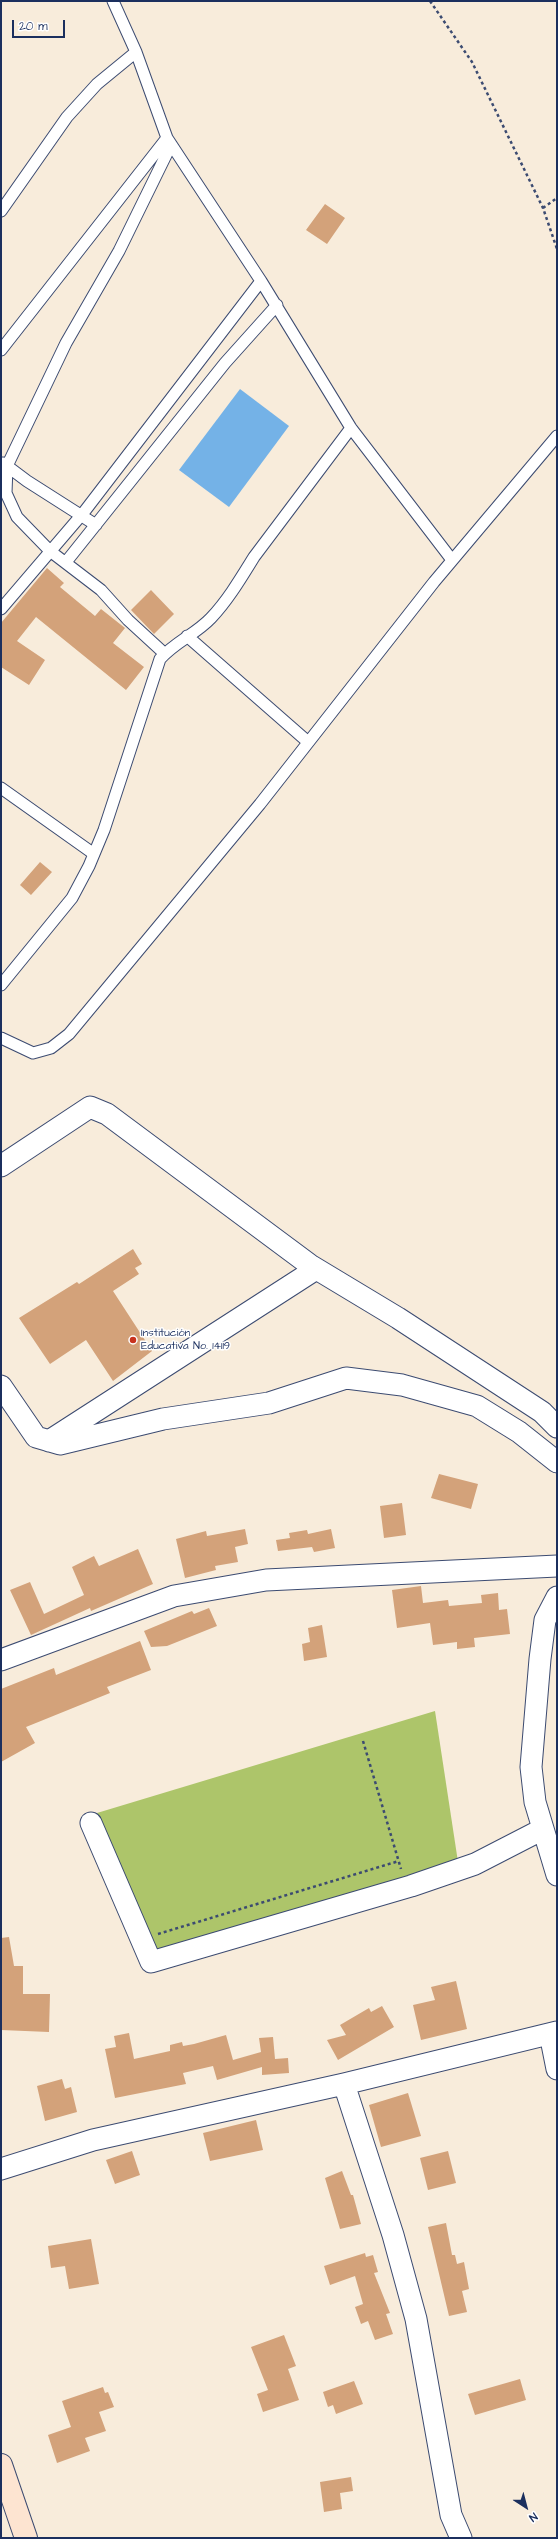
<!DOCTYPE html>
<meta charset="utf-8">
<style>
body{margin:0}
#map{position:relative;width:558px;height:2539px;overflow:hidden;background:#f8ecdb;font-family:"Architects Daughter",sans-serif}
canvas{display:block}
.frame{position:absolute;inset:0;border:2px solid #1b2f5e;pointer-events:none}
.north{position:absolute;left:506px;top:2487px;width:40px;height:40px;-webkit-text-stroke:3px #fff;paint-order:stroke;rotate:144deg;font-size:11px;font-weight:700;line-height:16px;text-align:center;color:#1b2f5e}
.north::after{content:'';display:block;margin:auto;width:14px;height:18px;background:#1b2f5e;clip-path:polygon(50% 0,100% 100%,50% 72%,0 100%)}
.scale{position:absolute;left:12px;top:20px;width:53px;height:18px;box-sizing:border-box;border:2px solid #1b2f5e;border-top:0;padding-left:5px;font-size:12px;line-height:14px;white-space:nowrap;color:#1b2f5e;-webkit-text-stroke:3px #fff;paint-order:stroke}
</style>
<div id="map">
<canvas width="558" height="2539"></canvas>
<div class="frame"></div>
<div class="north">N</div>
<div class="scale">20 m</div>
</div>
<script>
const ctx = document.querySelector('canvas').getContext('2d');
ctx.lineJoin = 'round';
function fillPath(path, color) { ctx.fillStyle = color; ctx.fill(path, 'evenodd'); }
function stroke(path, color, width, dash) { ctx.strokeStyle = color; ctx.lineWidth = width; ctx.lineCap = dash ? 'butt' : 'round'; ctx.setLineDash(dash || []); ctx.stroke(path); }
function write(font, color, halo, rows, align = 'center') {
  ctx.font = font + ' "Architects Daughter",sans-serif'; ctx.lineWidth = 3; ctx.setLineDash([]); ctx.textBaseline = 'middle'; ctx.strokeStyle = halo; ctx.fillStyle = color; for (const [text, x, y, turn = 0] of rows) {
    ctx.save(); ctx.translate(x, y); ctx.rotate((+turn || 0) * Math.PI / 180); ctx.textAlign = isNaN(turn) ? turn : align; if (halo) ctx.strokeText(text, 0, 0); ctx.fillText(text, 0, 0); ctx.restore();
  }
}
fillPath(new Path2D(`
 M435,1711L458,1862L156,1951L97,1813Z`), '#adc56a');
fillPath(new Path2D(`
 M240,389L289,426L229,507L179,470Z`), '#74b2e7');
fillPath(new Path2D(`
 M325,204L345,218L327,244L306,230Z
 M47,568L64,583L60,587L95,616L101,609L125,628L113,643L144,667L126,690L36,617L17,641L45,660L29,685L1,667V623Z
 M151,590L174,614L154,634L131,610Z
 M40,862L52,872L31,895L20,885Z
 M133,1249L142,1264L135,1268L139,1274L113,1291L152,1351L113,1381L86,1340L50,1364L19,1318L77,1282L79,1284Z
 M439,1474L478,1484L471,1509L431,1498Z
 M402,1503L406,1535L384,1538L380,1506Z
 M245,1529L248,1544L235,1547L238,1562L215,1566L216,1570L185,1578L176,1539L206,1531L207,1536Z
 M331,1529L335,1548L314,1552L312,1547L278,1551L276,1540L290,1538L289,1533L307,1530L308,1534Z
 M138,1549L153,1584L91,1611L90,1608L31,1635L10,1590L30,1582L44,1614L84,1595L72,1567L94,1556L99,1566Z
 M421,1586L423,1603L448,1600L449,1606L482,1603L481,1595L498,1593L499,1610L507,1609L510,1634L474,1638L475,1647L457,1649V1642L433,1645L430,1623L397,1628L392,1590Z
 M209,1608L217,1626L167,1646L151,1647L144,1631L192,1611L194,1614Z
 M322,1625L327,1657L304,1661L302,1644L310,1642L308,1628Z
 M140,1641L151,1670L107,1687L110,1693L26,1727L35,1743L1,1762V1689L54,1668L56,1675Z
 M9,1937L14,1966H23V1994H50L49,2032L1,2030V1938Z
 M456,1981L467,2029L421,2040L413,2005L435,2000L431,1987Z
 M382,2006L394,2027L338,2060L327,2040L346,2035L340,2025L369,2008L371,2012Z
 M129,2033L134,2059L170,2051V2045L182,2042L183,2046L194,2044L226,2035L233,2060L261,2052L259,2038L273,2037L275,2059L288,2058L289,2073L262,2075V2067L217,2080L213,2066L183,2073L186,2084L115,2098L105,2049L116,2047L114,2036Z
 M62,2079L65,2089L71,2087L77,2112L45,2121L37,2086Z
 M408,2093L421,2136L381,2147L369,2105Z
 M256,2120L263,2150L210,2161L203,2133Z
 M132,2151L140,2175L115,2184L106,2160Z
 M448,2151L456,2183L428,2190L420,2158Z
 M342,2171L351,2195H353L361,2224L340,2229L325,2178Z
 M446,2223L452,2255H455L457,2264L464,2262L469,2289L462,2291L467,2312L449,2316L428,2227Z
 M91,2239L99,2284L69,2289L65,2266L51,2268L48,2246Z
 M365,2253L366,2257L373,2255L378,2272L374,2273L390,2313L386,2314L393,2334L375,2340L368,2321L361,2324L355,2307L363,2304L355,2276L330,2285L324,2266Z
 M284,2335L296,2366L288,2369L299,2400L263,2412L257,2394L268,2390L251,2347Z
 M520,2379L526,2400L475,2415L468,2394Z
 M354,2381L363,2404L336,2414L333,2405L328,2407L323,2392Z
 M103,2387L105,2393L108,2392L114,2407L99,2412L106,2431L85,2438L90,2451L57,2463L48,2435L71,2427L62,2401Z
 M351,2477L353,2491L340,2493L342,2509L324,2512L320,2482Z`), '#d3a27a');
const service = new Path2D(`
 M113,1L136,52L167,138L261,281L351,428L452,560
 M1,211L67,117L97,84L136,52
 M1,350L167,138
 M3,463L27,481L96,525
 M66,562L225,363L277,305
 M1,609L84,512L261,281
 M187,636L308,742
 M165,654L128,620L101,590L50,551L17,517L6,493L7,466L66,343L119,251L171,145
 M1,788L94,854
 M1,985L72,898L89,866L104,830L160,659C175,642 196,634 211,618C228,600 241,578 254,557L351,428
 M1,1038L33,1053L51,1048L69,1034L260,804L434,582L557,436`);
const minor = new Path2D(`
 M1,1166L90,1107L107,1114L310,1265L398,1318L542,1412L557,1427
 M1,1386L36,1437L60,1444L163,1419L269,1403L346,1378L402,1385L477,1406L519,1432L557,1462
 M49,1441L316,1269
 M557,1597L545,1620L540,1659L531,1767L535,1802L557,1875
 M1,1660L174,1596L266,1580L557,1566
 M91,1823L151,1962L411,1886L475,1864L543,1829
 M550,2034L557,2069
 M344,2084L393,2235L416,2319L451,2515L461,2538
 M1,2169L93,2140L344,2084L557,2032`);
const secondary = new Path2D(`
 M1,2465L26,2538`);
stroke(service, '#3c4b71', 13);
stroke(minor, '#3c4b71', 23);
stroke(secondary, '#3c4b71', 24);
stroke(new Path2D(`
 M430,1L472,62L543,208L557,249
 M543,208L557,198
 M363,1741L401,1869
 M158,1934L399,1861`), '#3c4b71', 2.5, [3, 3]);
stroke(service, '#fff', 11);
stroke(minor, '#fff', 21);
stroke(secondary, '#fde4d1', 22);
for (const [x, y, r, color] of [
 [133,1340,4,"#c8321e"]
]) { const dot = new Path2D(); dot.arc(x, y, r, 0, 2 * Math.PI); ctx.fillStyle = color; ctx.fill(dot); stroke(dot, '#fff', 1.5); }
write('11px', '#1b2f5e', '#fff', [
 ["Institución",141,1334],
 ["Educativa No. 14119",141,1347]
], 'left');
</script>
